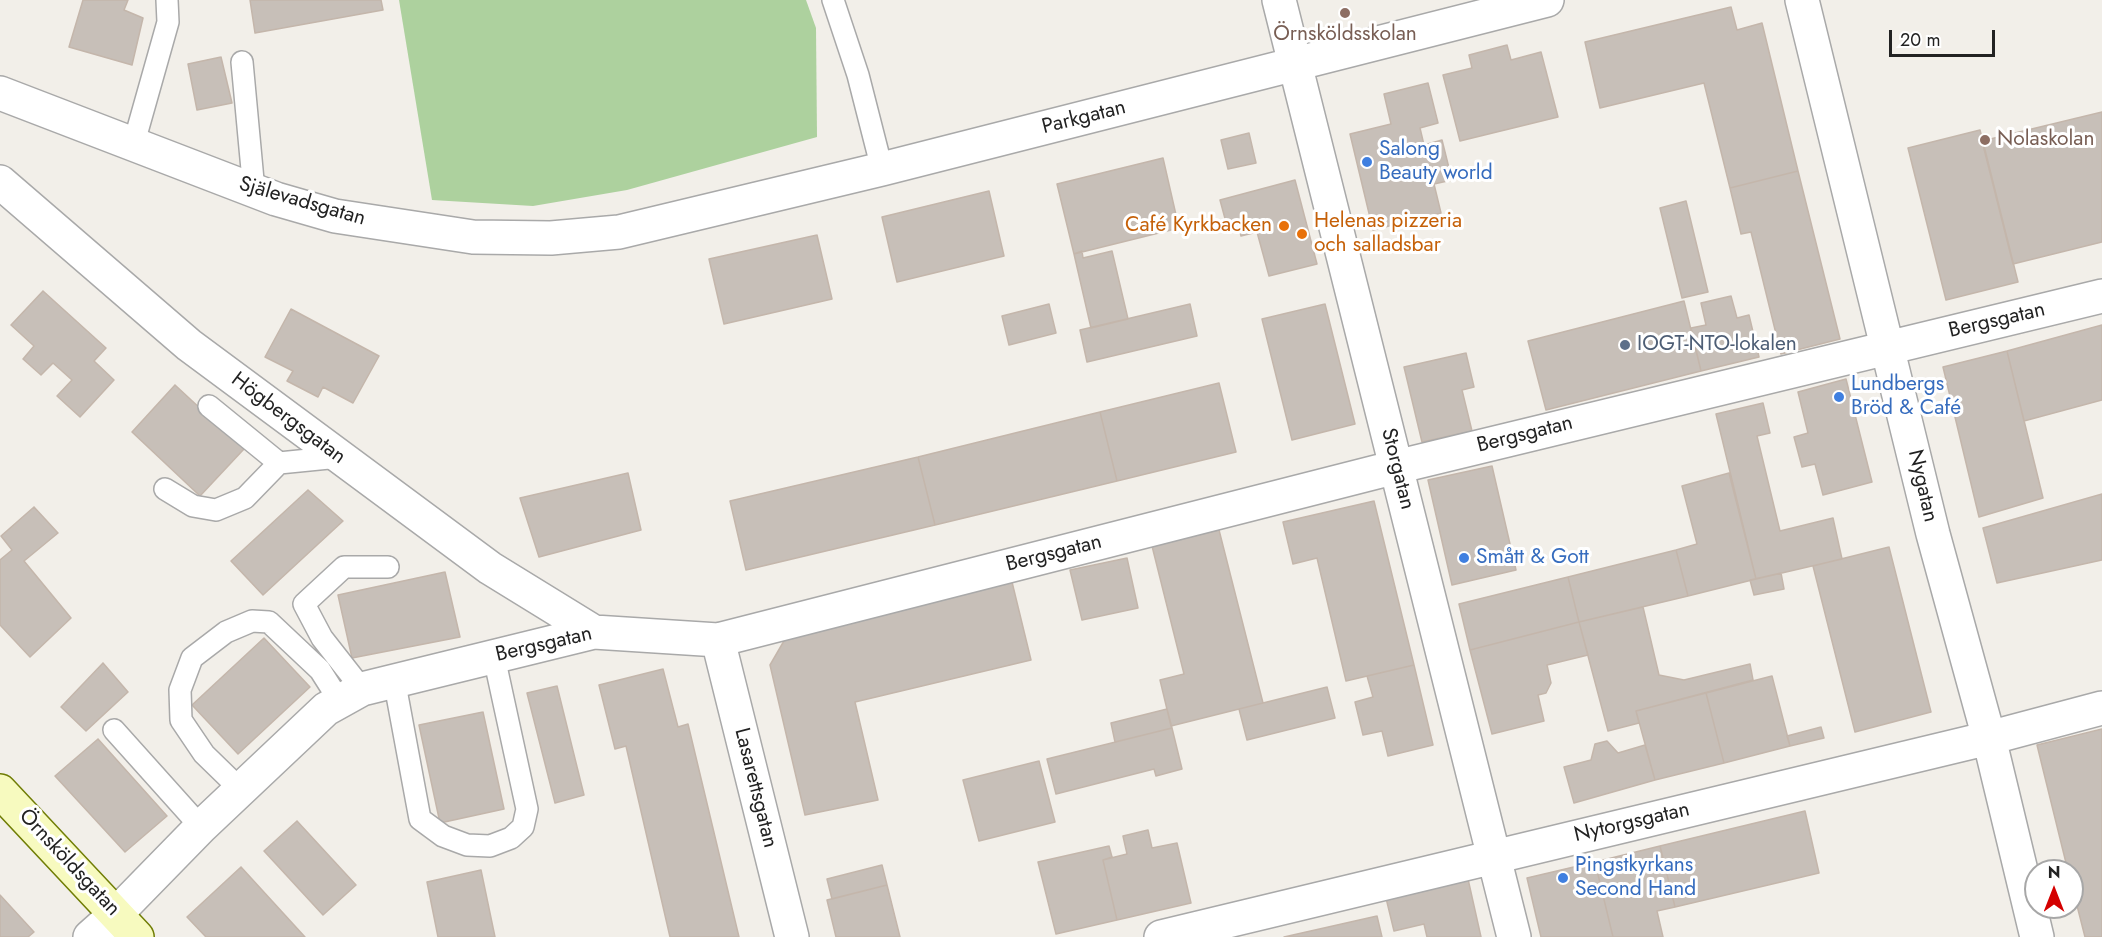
<!DOCTYPE html>
<html>
<head>
<meta charset="utf-8">
<style>
	body { margin:0 }
	#map { position:relative; width:2102px; height:937px; overflow:hidden; background:#f2efe9; font-family:Jost,sans-serif }
	canvas { display:block }
	.north { position:absolute; left:2024px; top:859px; width:60px; height:60px; box-sizing:border-box; background:#fff; border:2px solid #a7a7a7; border-radius:50%; rotate:0deg; font-size:16px; font-weight:700; line-height:24px; text-align:center; color:#222 }
	.north::after { content:''; display:block; margin:auto; width:21px; height:27px; background:#d40000; clip-path:polygon(50% 0,100% 100%,50% 72%,0 100%) }
	.scale { position:absolute; left:1889px; top:30px; width:106px; height:27px; box-sizing:border-box; border:3px solid #222; border-top:0; padding-left:8px; font-size:18px; line-height:21px; white-space:nowrap; color:#222; -webkit-text-stroke:4px #fff; paint-order:stroke }
</style>
</head>
<body>
<div id="map">
<canvas width="2102" height="937"></canvas>
<div class="north">N</div>
<div class="scale">20 m</div>
</div>
<script>
const context = document.querySelector('canvas').getContext('2d');
context.lineJoin = 'round';
function fill(path, color) { context.fillStyle = color; context.fill(path, 'evenodd'); }
const shape = rows => new Path2D(rows.map(r => 'M' + r).join(''));
function trace(path, color, width, dash) { context.strokeStyle = color; context.lineWidth = width; context.lineCap = dash ? 'butt' : 'round'; context.setLineDash(dash || []); context.stroke(path); }
function drawText(font, color, halo, rows, align = 'center') {
  context.font = font + ' Jost,sans-serif'; context.lineWidth = 6; context.setLineDash([]); context.textBaseline = 'middle'; context.strokeStyle = halo; context.fillStyle = color; for (const [text, x, y, turn = 0] of rows) {
    context.save(); context.translate(x, y); context.rotate((+turn || 0) * Math.PI / 180); context.textAlign = isNaN(turn) ? turn : align; if (halo) context.strokeText(text, 0, 0); context.fillText(text, 0, 0); context.restore();
  }
}
const forest = shape([
	[399,0,806,0,816,28,817,137,627,190,533,206,432,200]
]);
const building = shape([
	[83,0,128,0,124,10,143,18,132,65,69,47,83,0],
	[250,0,381,0,383,10,255,33,250,0],
	[1731,7,1737,30,1762,23,1798,171,1730,188,1704,83,1600,108,1585,42,1731,7],
	[1507,45,1511,60,1541,52,1558,117,1460,141,1443,75,1472,68,1469,55,1507,45],
	[221,57,232,103,197,110,188,64,221,57],
	[1428,83,1438,123,1420,128,1424,145,1442,140,1452,180,1434,184,1441,213,1373,230,1350,134,1391,124,1384,94,1428,83],
	[2102,112,2102,242,2013,264,1982,141,2102,112],
	[1980,130,2018,282,1946,300,1908,148,1980,130],
	[1249,133,1256,163,1228,169,1221,140,1249,133],
	[1163,158,1179,228,1074,254,1057,184,1163,158],
	[1798,171,1840,339,1781,354,1751,232,1741,234,1730,188,1798,171],
	[1295,180,1317,264,1269,276,1257,232,1241,236,1238,224,1227,226,1220,200,1295,180],
	[989,191,1004,256,897,282,882,217,989,191],
	[1686,201,1708,292,1682,298,1660,208,1686,201],
	[817,235,832,299,724,324,709,259,817,235],
	[1082,251,1083,258,1112,251,1128,319,1091,328,1074,254,1082,251],
	[43,291,106,348,94,361,114,380,80,417,57,396,72,380,53,363,41,375,23,359,34,346,11,325,43,291],
	[1731,296,1737,318,1749,315,1759,357,1701,371,1691,328,1706,325,1701,303,1731,296],
	[1684,301,1701,371,1546,410,1528,341,1684,301],
	[1049,304,1056,333,1009,345,1002,316,1049,304],
	[1190,304,1197,336,1087,362,1080,330,1190,304],
	[1325,304,1355,424,1292,440,1262,319,1325,304],
	[291,309,379,356,353,403,323,387,318,397,287,381,293,371,265,357,291,309],
	[2102,325,2102,400,2024,421,2007,351,2102,325],
	[2007,351,2043,498,1979,517,1943,367,2007,351],
	[1466,353,1474,387,1462,390,1472,431,1422,442,1404,367,1466,353],
	[1846,379,1872,482,1823,495,1815,464,1802,467,1794,437,1808,433,1798,392,1846,379],
	[1219,383,1236,452,1117,481,1100,412,1219,383],
	[175,385,244,449,200,496,132,432,175,385],
	[1763,403,1770,433,1757,436,1780,531,1833,518,1842,559,1756,579,1716,414,1763,403],
	[1100,412,1117,481,935,525,918,457,1100,412],
	[918,457,935,525,746,570,730,501,918,457],
	[1492,466,1516,570,1452,585,1428,480,1492,466],
	[628,473,641,530,539,557,520,498,628,473],
	[1729,473,1756,579,1688,596,1676,550,1697,544,1682,486,1729,473],
	[308,490,343,521,263,595,231,561,308,490],
	[2102,494,2102,560,1997,583,1983,528,2102,494],
	[1374,501,1414,665,1346,681,1317,558,1293,564,1283,522,1374,501],
	[34,507,58,533,24,561,71,618,30,657,0,625,0,560,12,550,1,536,34,507],
	[1219,530,1263,703,1171,726,1160,680,1184,674,1152,546,1219,530],
	[1889,547,1931,712,1855,732,1813,566,1889,547],
	[1676,550,1688,596,1579,622,1568,577,1676,550],
	[1127,558,1138,608,1082,620,1070,570,1127,558],
	[445,572,460,637,352,658,338,595,445,572],
	[1781,573,1784,589,1754,595,1750,580,1781,573],
	[1568,577,1579,622,1470,650,1459,604,1568,577],
	[1012,582,1031,660,855,702,878,800,805,815,770,665,788,634,1012,582],
	[1643,607,1659,675,1684,680,1750,664,1753,680,1636,711,1639,723,1608,731,1579,622,1643,607],
	[1579,622,1588,655,1547,665,1551,683,1546,693,1538,695,1544,721,1492,734,1470,650,1579,622],
	[264,638,310,687,238,754,192,705,264,638],
	[103,663,128,692,86,731,61,707,103,663],
	[1414,665,1433,745,1388,756,1382,731,1363,735,1355,702,1373,697,1367,676,1414,665],
	[663,669,678,727,688,724,739,937,670,937,626,746,615,749,599,685,663,669],
	[1772,676,1790,746,1724,763,1706,693,1772,676],
	[557,686,584,795,555,803,527,693,557,686],
	[1327,687,1335,718,1247,740,1239,709,1327,687],
	[1706,693,1724,763,1655,780,1636,711,1706,693],
	[1167,709,1172,728,1115,742,1111,723,1167,709],
	[483,712,504,809,440,823,419,725,483,712],
	[1821,727,1824,738,1790,746,1787,736,1821,727],
	[1172,728,1182,769,1156,776,1154,769,1056,794,1047,759,1172,728],
	[2102,729,2102,937,2085,937,2072,886,2072,871,2068,871,2037,745,2102,729],
	[98,739,167,816,125,852,55,776,98,739],
	[1607,741,1618,753,1645,745,1655,780,1574,803,1564,767,1591,760,1595,744,1607,741],
	[1039,761,1055,822,979,841,963,780,1039,761],
	[1805,811,1819,873,1675,907,1660,846,1805,811],
	[297,821,356,885,323,915,264,851,297,821],
	[1148,830,1152,848,1177,843,1191,903,1117,920,1103,860,1127,854,1123,836,1148,830],
	[1109,846,1112,857,1103,860,1117,920,1056,934,1038,862,1109,846],
	[1660,846,1675,907,1657,911,1663,937,1613,937,1595,862,1660,846],
	[1595,862,1613,937,1541,937,1527,878,1595,862],
	[882,865,887,885,832,899,827,879,882,865],
	[241,867,305,937,206,937,187,917,241,867],
	[481,870,495,937,438,937,427,882,481,870],
	[1468,879,1481,937,1427,937,1424,924,1394,931,1386,898,1468,879],
	[887,885,900,937,836,937,827,900,887,885],
	[0,895,34,932,28,937,0,937,0,895],
	[1377,916,1382,937,1284,937,1377,916]
]);
const lane = shape([
	[833,0,858,75,882,169],
	[242,62,254,191],
	[133,146,168,22,167,0],
	[279,463,339,457],
	[165,489,193,506,216,510,245,498,279,463,209,406],
	[394,679,420,819,443,836,467,845,490,846,511,838,523,827,527,809,494,657],
	[362,689,322,638,304,604,344,567,388,567],
	[114,730,201,827],
	[240,789,204,754,181,720,180,690,192,658,226,632,252,621,269,622,320,670,339,700]
]);
const street = shape([
	[1279,0,1514,937],
	[1802,0,1933,534,1989,738,2037,937],
	[0,93,276,199,335,216,473,237,551,238,619,232,882,169,1547,0],
	[0,182,189,345,490,568,594,632],
	[718,640,792,937],
	[90,937,117,913,201,827,326,709,362,689,594,632,718,640,1396,467,2102,296],
	[1161,937,1989,738,2102,708]
]);
const secondary = shape([
	[0,791,137,937]
]);
const markers = [
	[1345,13,6,"#8d6e63"],
	[1985,140,6,"#8d6e63"],
	[1367,162,6,"#3f7fe0"],
	[1284,226,6,"#e8710a"],
	[1302,234,6,"#e8710a"],
	[1625,345,6,"#5c6f8a"],
	[1839,397,6,"#3f7fe0"],
	[1464,558,6,"#3f7fe0"],
	[1563,878,6,"#3f7fe0"]
];
const educationNames = [
	["Örnsköldsskolan",1345,35],
	["Nolaskolan",1997,140,"left"]
];
const streetNames = [
	["Parkgatan",1084,118,-14],
	["Själevadsgatan",302,202,16],
	["Bergsgatan",1997,321,-13],
	["Högbergsgatan",288,419,37],
	["Bergsgatan",1525,435,-14],
	["Storgatan",1397,469,76],
	["Nygatan",1922,486,77],
	["Bergsgatan",1054,554,-14],
	["Bergsgatan",544,645,-13],
	["Lasarettsgatan",755,788,76],
	["Nytorgsgatan",1632,823,-13],
	["Örnsköldsgatan",69,863,47]
];
const shopNames = [
	["Salong",1379,150],
	["Beauty world",1379,174],
	["Lundbergs",1851,385],
	["Bröd & Café",1851,409],
	["Smått & Gott",1476,558],
	["Pingstkyrkans",1575,866],
	["Second Hand",1575,890]
];
const foodNames = [
	["Helenas pizzeria",1314,222],
	["och salladsbar",1314,246],
	["Café Kyrkbacken",1272,226,"right"]
];
const serviceNames = [
	["IOGT-NTO-lokalen",1637,345]
];
fill(forest, '#add19e');
fill(building, '#c7bfb8');
trace(building, '#c4b6ab', 1.5);
trace(lane, '#a9a9a9', 24);
trace(street, '#a9a9a9', 36);
trace(secondary, '#707d05', 36);
trace(lane, '#fff', 21);
trace(street, '#fff', 33);
trace(secondary, '#f7fabf', 33);
for (const [x, y, r, color] of markers) { const dot = new Path2D(); dot.arc(x, y, r, 0, 2 * Math.PI); context.fillStyle = color; context.fill(dot); trace(dot, '#fff', 2); }
drawText('21px', '#785e54', '#fff', educationNames);
drawText('21px', '#222', '#fff', streetNames);
drawText('21px', '#366cbe', '#fff', shopNames, 'left');
drawText('21px', '#c56008', '#fff', foodNames, 'left');
drawText('21px', '#4e5e75', '#fff', serviceNames, 'left');
</script>
</body>
</html>
